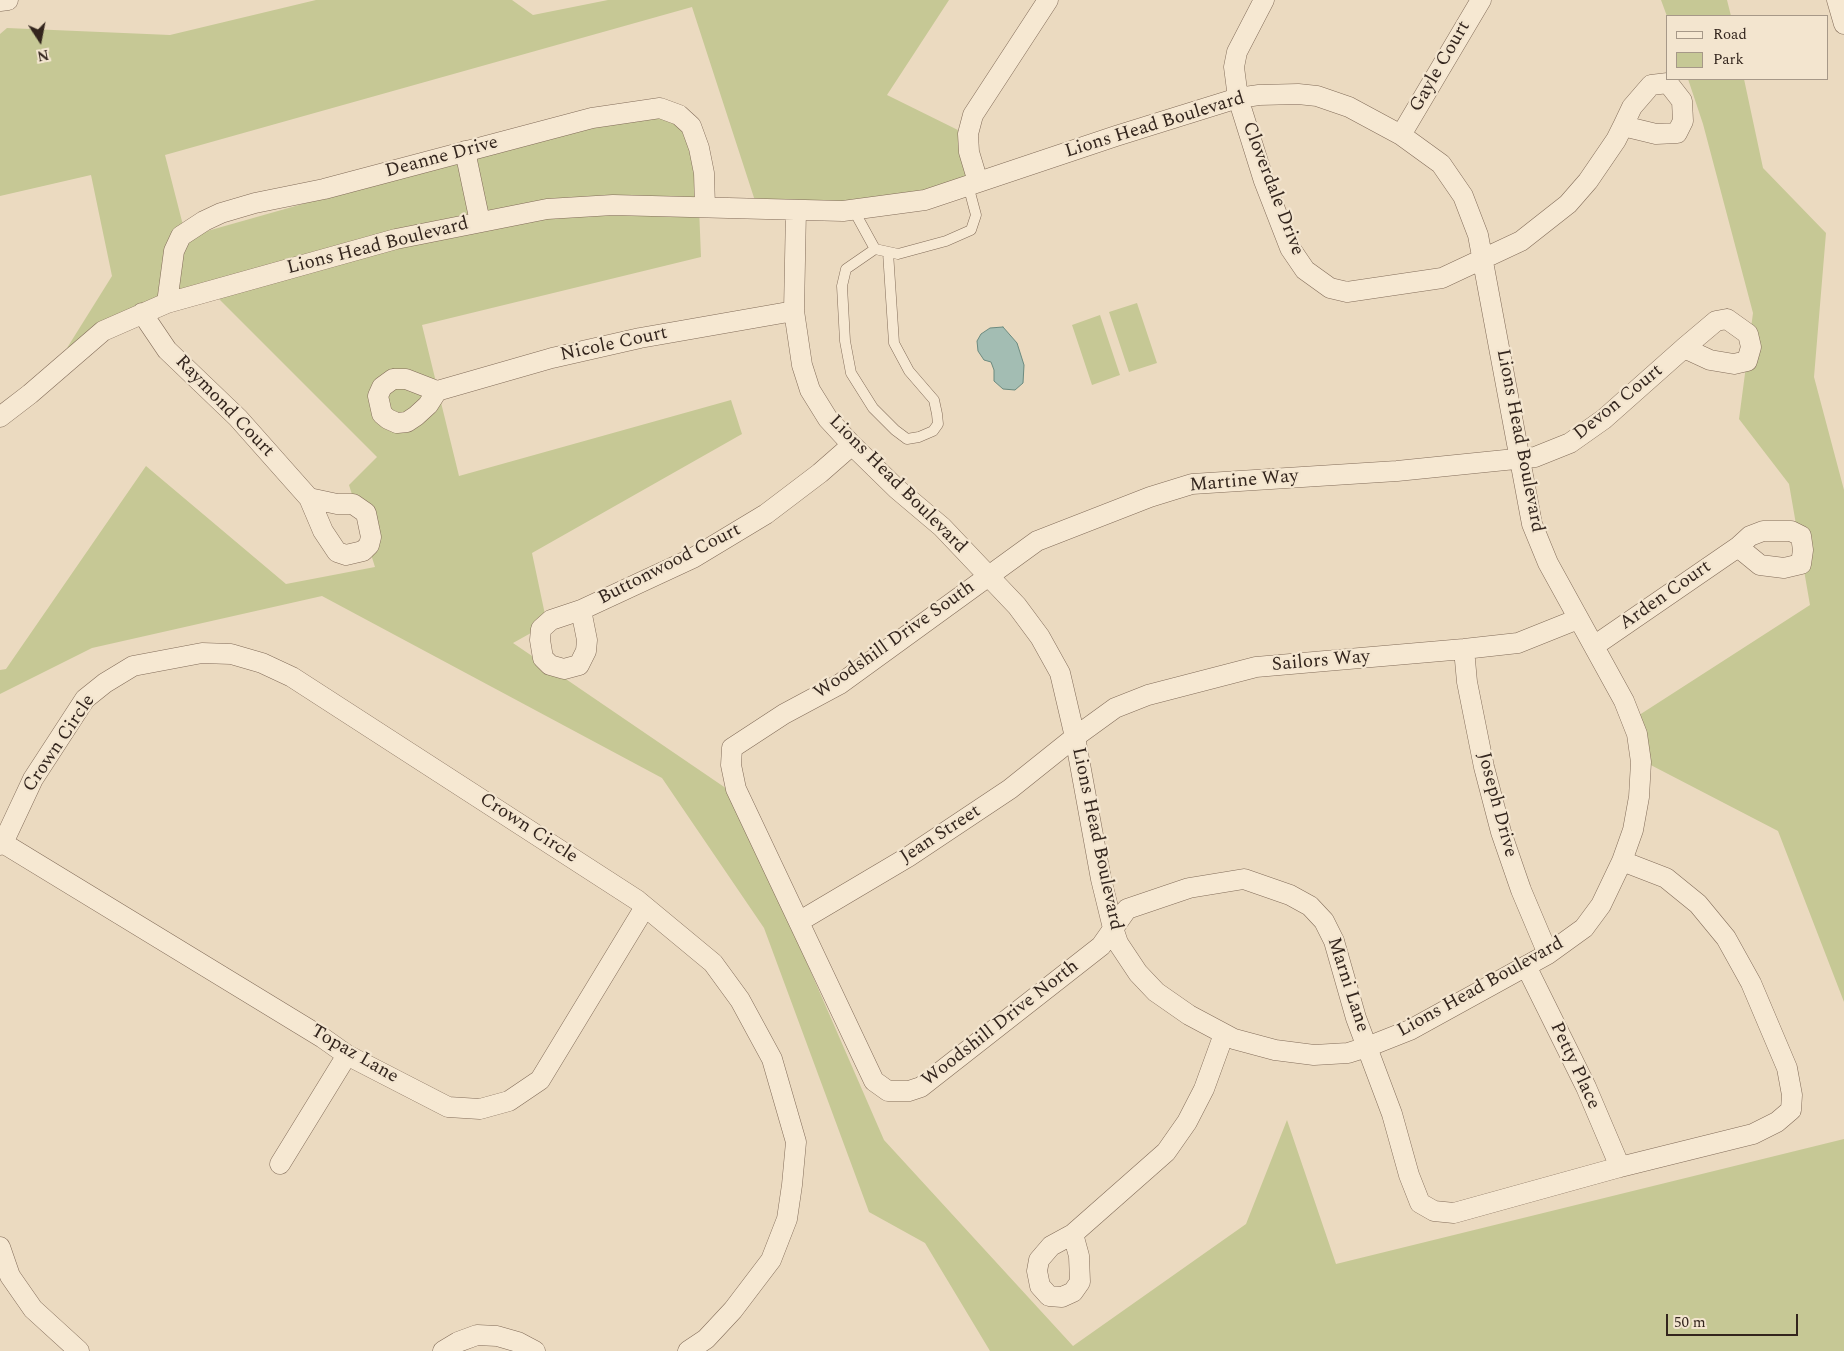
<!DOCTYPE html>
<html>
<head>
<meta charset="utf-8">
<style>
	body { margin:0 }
	#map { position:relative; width:1844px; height:1351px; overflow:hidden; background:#ebdac0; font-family:Spectral,serif }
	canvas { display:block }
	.legend { position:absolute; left:1666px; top:15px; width:162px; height:65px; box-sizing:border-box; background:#f3e5cf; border:1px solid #a69888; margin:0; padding:6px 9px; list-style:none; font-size:15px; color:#33251d }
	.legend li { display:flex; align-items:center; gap:10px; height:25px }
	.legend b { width:25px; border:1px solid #a69888 }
	.north { position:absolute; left:15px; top:15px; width:50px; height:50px; -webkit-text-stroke:4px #f3e5cf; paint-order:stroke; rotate:169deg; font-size:14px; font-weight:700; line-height:20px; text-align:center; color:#33251d }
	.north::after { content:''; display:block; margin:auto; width:18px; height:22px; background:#33251d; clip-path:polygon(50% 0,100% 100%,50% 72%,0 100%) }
	.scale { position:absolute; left:1666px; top:1314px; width:132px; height:22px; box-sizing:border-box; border:2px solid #33251d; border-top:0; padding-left:6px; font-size:15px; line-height:18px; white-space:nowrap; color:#33251d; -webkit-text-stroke:4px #f3e5cf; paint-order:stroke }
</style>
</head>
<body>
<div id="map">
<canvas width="1844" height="1351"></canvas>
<ul class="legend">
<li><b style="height:6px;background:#f6e8d2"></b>Road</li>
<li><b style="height:14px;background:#c6c895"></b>Park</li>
</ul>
<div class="north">N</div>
<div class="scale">50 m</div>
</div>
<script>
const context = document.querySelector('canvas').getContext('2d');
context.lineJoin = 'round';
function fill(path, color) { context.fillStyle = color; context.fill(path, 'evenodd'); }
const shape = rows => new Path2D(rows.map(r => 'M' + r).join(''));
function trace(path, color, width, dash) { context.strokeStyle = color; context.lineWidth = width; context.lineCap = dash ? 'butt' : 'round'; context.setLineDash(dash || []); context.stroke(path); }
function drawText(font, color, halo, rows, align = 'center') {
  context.font = font + ' Spectral,serif'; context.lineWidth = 4.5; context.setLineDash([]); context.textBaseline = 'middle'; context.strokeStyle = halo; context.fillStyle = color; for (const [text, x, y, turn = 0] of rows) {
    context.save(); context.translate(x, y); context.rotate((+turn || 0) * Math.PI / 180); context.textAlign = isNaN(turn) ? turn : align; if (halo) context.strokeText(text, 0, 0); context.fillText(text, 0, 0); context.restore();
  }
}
const green = shape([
	[316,0,512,0,533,15,608,0,949,0,887,95,968,135,975,182,803,209,757,207,692,7,165,155,186,237,642,108,696,133,701,257,422,325,459,476,731,400,742,434,532,553,547,624,513,643,733,793,884,1140,1073,1346,1246,1224,1287,1120,1336,1264,1844,1139,1844,1351,990,1351,925,1243,869,1212,764,928,662,778,322,596,92,648,0,694,0,670,6,669,146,466,286,584,375,567,349,485,377,457,210,290,67,348,112,276,91,175,0,196,0,34,7,28,170,35],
	[1661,0,1727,0,1731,16,1668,16,1668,19],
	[1688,79,1744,79,1763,168,1826,233,1814,377,1844,490,1844,1002,1778,831,1643,761,1633,719,1810,605,1789,484,1739,419,1753,313,1703,124],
	[1137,303,1157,363,1129,372,1109,312],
	[1100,315,1120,375,1092,385,1072,325]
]);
const water = shape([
	[1003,327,1017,343,1024,365,1023,383,1015,390,1003,389,994,381,994,370,991,362,984,360,978,351,977,341,981,334,990,328,1003,327]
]);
const service = shape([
	[853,209,875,249,898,254,946,241,971,230,976,215,968,185],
	[875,249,846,269,842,286,845,341,851,373,873,408,895,430,907,439,919,437,933,431,938,424,937,414,934,400,909,371,894,343,888,252]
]);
const minor = shape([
	[1264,0,1237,52,1234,67,1238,98,1264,181,1290,248,1305,270,1330,288,1347,292,1442,278,1521,241,1568,204,1588,181,1616,140,1623,126],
	[1837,0,1844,24],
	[0,1,8,0],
	[1668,83,1682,101,1683,121,1677,133,1656,134,1623,126,1632,107,1651,85,1668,83],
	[1401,135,1481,0],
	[465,151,480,222],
	[978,182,969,152,968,134,973,115,1048,0],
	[167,303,174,251,181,236,204,221,221,213,255,203,324,189,592,118,660,108,679,115,691,126,699,148,704,173,705,207],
	[142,313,167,350,238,418,309,498],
	[1727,319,1748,334,1751,347,1747,361,1734,364,1710,360,1684,348,1716,321,1727,319],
	[393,379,406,379,437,391,428,405,416,416,407,422,397,423,388,419,382,414,378,396,382,387,393,379],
	[437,391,552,358,640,338,794,311],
	[0,417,30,394,103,331,167,303,396,239,547,209,613,205,843,211,925,200,1116,136,1238,98,1259,95,1298,94,1317,96,1349,107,1401,135,1441,164,1463,196,1478,235,1532,524,1548,563,1624,701,1637,734,1641,762,1639,797,1633,830,1622,861,1601,905,1584,928,1548,954,1410,1030,1367,1047,1348,1053,1314,1055,1275,1050,1234,1039,1189,1015,1156,992,1138,973,1118,943,1113,928,1101,879,1075,737,1060,673,1040,637,1017,606,942,527,897,489,852,445,828,419,810,390,802,365,794,311,796,210],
	[309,498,337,504,353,504,366,513,371,537,369,545,363,551,346,555,337,552,323,531,309,498],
	[1763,531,1791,531,1801,536,1803,550,1801,564,1784,568,1760,565,1738,547,1750,536,1763,531],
	[581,610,693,558,766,514,820,473,852,445],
	[581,610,587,640,586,651,579,665,564,669,550,665,543,658,540,640,541,629,551,620,581,610],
	[1594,646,1738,547],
	[1464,649,1467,682,1484,767,1501,832,1521,890,1548,954],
	[3,843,323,1038,347,1055,448,1107,480,1109,509,1101,540,1080,645,907],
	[0,845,3,843,33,779,85,699,105,683,133,666,202,653,231,654,262,663,292,677,637,900,713,963,740,1000,772,1059,796,1142,792,1185,787,1219,771,1260,733,1310,706,1339,688,1351],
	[1622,861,1666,878,1698,904,1726,938,1751,983,1787,1068,1792,1095,1791,1110,1777,1122,1753,1134,1620,1167,1454,1213,1434,1211,1420,1203,1409,1175,1392,1114,1356,1018,1334,941,1324,921,1310,906,1290,895,1244,879,1189,888,1127,909,1101,946,921,1087,909,1091,888,1091,874,1081,736,789,731,765,732,748,784,714,840,684,1037,541,1150,497,1192,484,1397,471,1535,457,1570,443,1604,419,1684,348],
	[800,921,908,857,1010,789,1075,737,1115,708,1148,695,1256,667,1464,649,1518,643,1578,619],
	[1526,966,1586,1087,1620,1167],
	[280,1164,347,1055],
	[1073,1234,1166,1152,1187,1122,1204,1089,1224,1034],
	[1073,1234,1079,1256,1080,1282,1073,1292,1062,1297,1049,1296,1040,1286,1037,1271,1039,1260,1051,1246,1073,1234],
	[0,1247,10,1276,33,1309,79,1351],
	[443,1351,458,1342,477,1335,497,1336,518,1342,535,1351]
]);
const streetNames = [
	["Gayle Court",1441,67,-60],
	["Lions Head Boulevard",1155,126,-17],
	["Deanne Drive",442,158,-15],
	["Cloverdale Drive",1272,189,69],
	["Lions Head Boulevard",378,247,-14],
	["Nicole Court",614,345,-12],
	["Devon Court",1619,403,-39],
	["Raymond Court",224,407,46],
	["Lions Head Boulevard",1519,441,79],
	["Martine Way",1244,482,-5],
	["Lions Head Boulevard",897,485,45],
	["Buttonwood Court",670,565,-27],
	["Arden Court",1666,596,-35],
	["Woodshill Drive South",895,641,-35],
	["Sailors Way",1321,662,-5],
	["Crown Circle",60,744,-56],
	["Joseph Drive",1496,805,75],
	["Crown Circle",528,829,33],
	["Jean Street",941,835,-33],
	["Lions Head Boulevard",1096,839,78],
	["Marni Lane",1347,985,72],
	["Lions Head Boulevard",1481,988,-29],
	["Woodshill Drive North",1001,1024,-38],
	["Topaz Lane",354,1055,30],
	["Petty Place",1574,1066,65]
];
fill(green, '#c6c895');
fill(water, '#a3bdb3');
trace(water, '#6b8a7f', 1);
trace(service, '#826c59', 11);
trace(minor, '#826c59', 21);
trace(service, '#f6e8d2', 10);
trace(minor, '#f6e8d2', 20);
drawText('19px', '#33251d', '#f3e5cf', streetNames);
</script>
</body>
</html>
